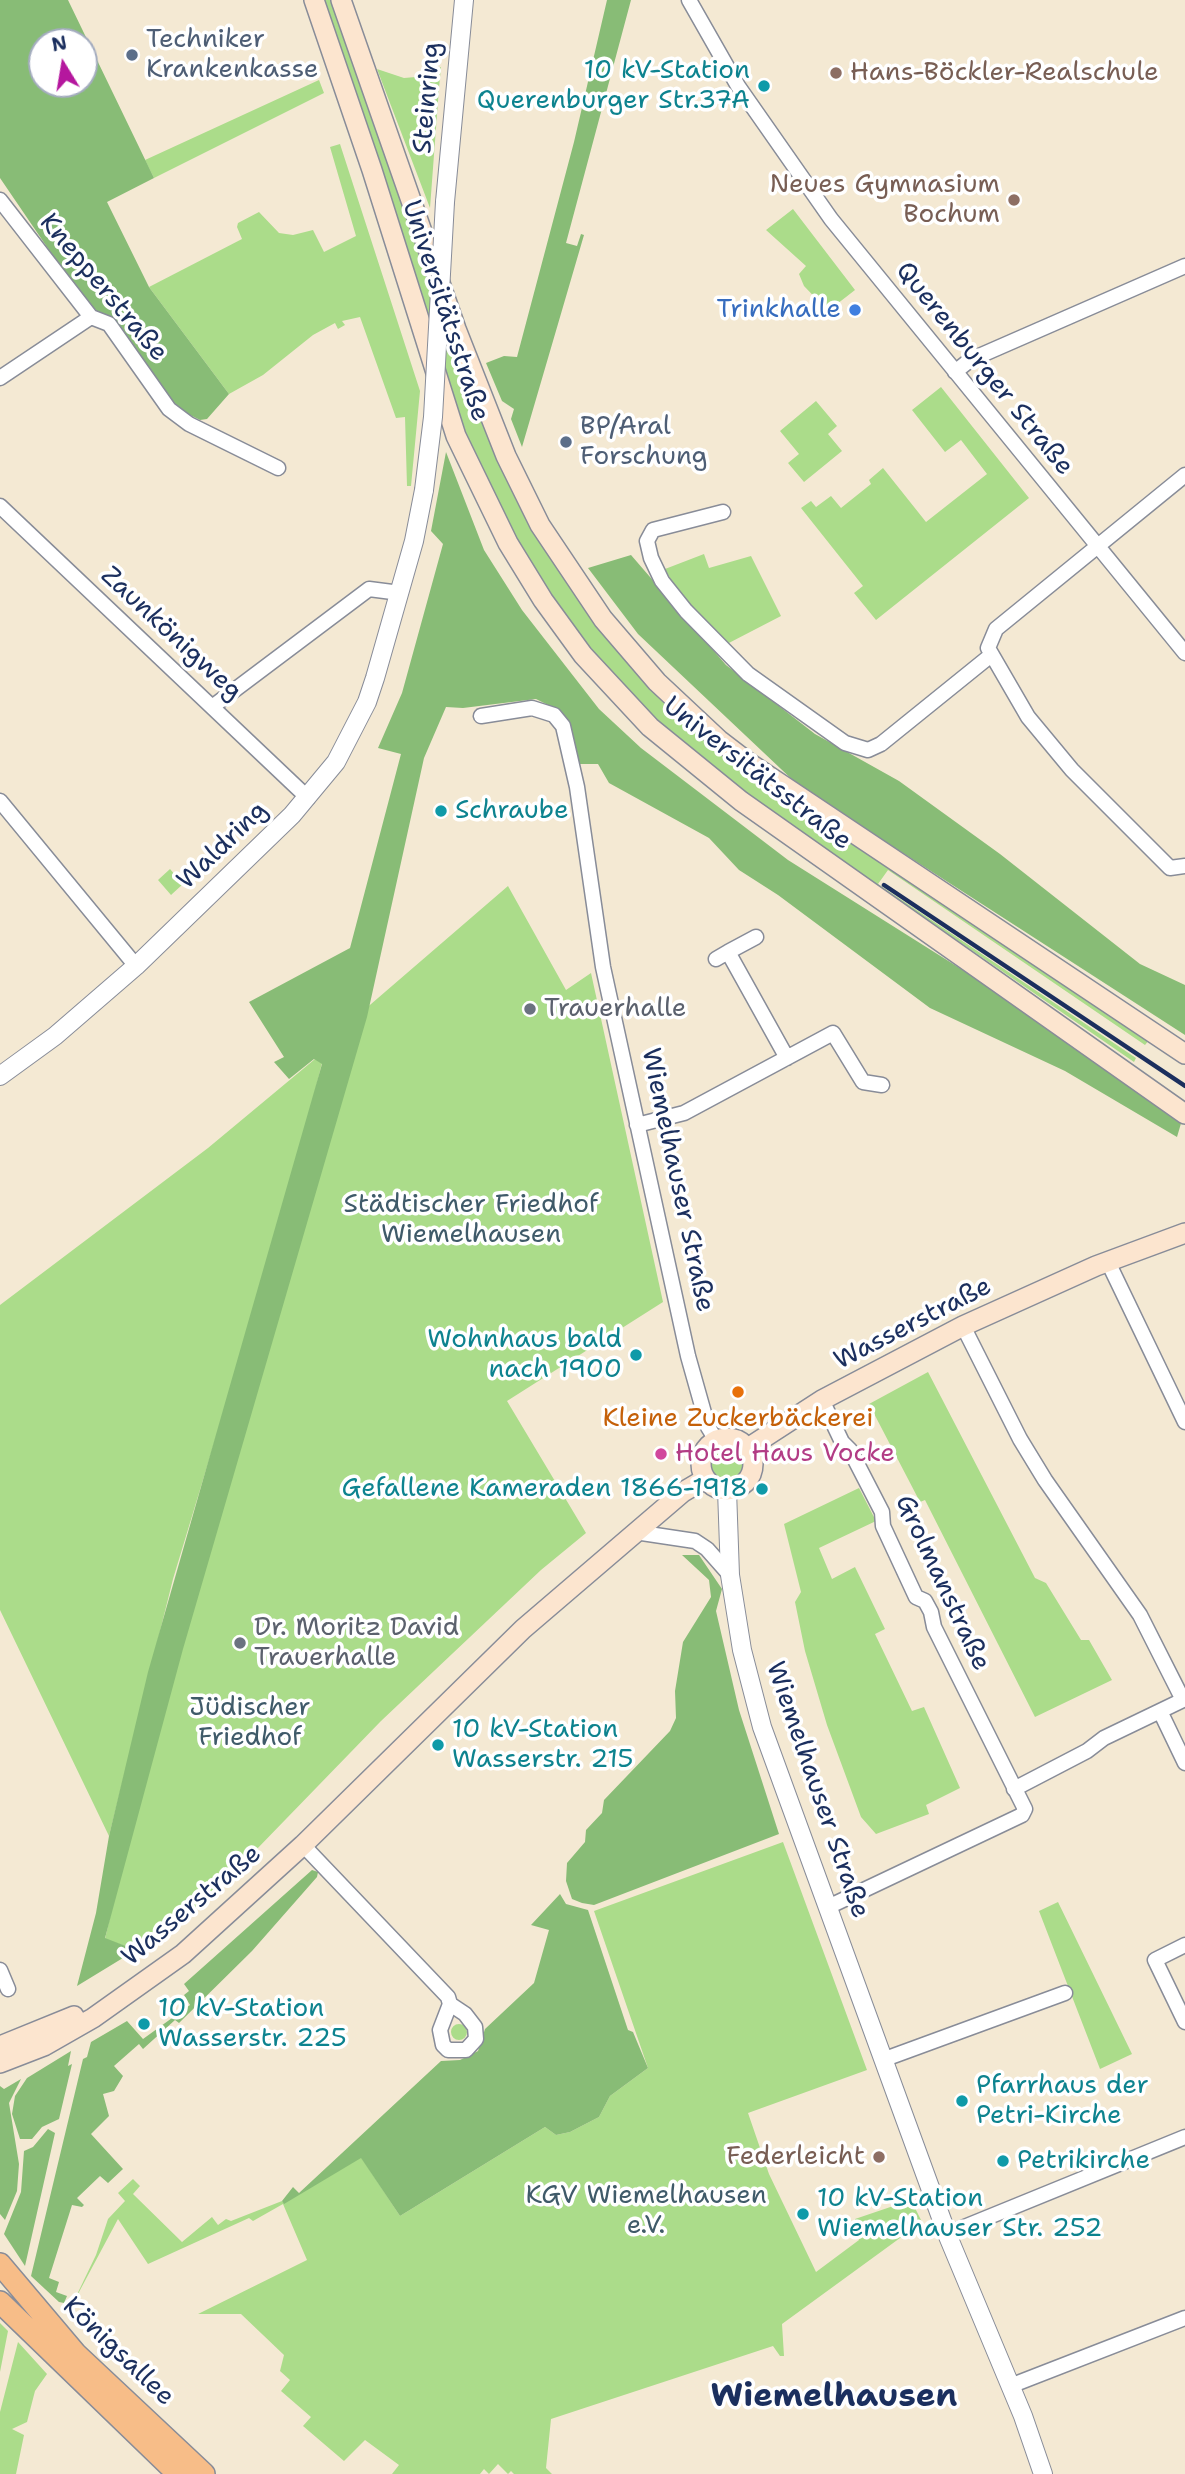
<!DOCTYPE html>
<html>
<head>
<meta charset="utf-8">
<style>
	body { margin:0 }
	#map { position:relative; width:1185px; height:2474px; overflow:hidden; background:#f4e9d3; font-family:"Shantell Sans",sans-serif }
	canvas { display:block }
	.north { position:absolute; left:28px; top:28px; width:70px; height:70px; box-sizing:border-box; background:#fff; border:2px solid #a4acbf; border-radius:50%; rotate:349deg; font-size:19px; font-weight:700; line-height:28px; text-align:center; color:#1b2f5e }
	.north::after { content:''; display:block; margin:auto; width:24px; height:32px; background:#b5179e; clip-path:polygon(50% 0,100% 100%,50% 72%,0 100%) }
</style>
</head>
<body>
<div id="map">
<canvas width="1185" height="2474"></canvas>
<div class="north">N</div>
</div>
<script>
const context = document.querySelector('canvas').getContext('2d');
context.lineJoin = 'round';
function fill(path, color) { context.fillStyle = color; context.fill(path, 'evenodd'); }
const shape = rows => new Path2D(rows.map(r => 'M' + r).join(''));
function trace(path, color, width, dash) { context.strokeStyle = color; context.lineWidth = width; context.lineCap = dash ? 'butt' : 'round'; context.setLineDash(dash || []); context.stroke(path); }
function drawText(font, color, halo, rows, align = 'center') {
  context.font = font + ' "Shantell Sans",sans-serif'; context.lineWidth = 7; context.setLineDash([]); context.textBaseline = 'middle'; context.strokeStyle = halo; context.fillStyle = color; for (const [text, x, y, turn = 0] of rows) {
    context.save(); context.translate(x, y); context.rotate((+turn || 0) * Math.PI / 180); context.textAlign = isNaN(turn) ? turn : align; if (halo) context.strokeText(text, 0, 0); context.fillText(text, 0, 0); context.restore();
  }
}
const green = shape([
	[323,0,332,0,485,429,516,500,541,544,735,762,1149,1040,1145,1045,888,870,878,884,1136,1058,1134,1062,752,799,650,716,572,629,519,549,469,442],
	[441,67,439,88,430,208,377,69,404,78,416,77],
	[319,80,324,93,154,178,145,160],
	[340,144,420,391,411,486,407,486,405,417,396,418,360,317,342,321,345,325,338,329,335,323,313,335,263,375,229,394,149,287,242,239,237,227,238,223,259,212,279,233,293,235,313,230,324,252,356,236,330,147],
	[793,209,855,290,828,311,804,286,799,274,806,266,766,230],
	[941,387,1029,498,876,620,854,593,863,586,801,508,811,501,816,507,831,496,841,508,871,484,869,480,883,468,926,522,987,474,961,440,945,452,912,410],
	[816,401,837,426,828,434,842,451,804,482,788,463,799,454,780,431],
	[704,554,709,568,751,556,781,616,725,645,680,596,665,569],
	[170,869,183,884,171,895,158,880],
	[508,886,566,990,591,973,663,1302,507,1401,586,1533,541,1570,381,1721,254,1852,196,1907,154,1940,136,1950,105,1939,156,1718,349,1023],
	[315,1059,322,1063,313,1099,245,1341,173,1579,109,1836,0,1610,0,1305,208,1148],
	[928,1372,1035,1578,1046,1583,1081,1640,1089,1640,1112,1680,1035,1717,925,1500,920,1502,869,1404],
	'711 1464a16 16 0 1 1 32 0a16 16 0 1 1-32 0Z',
	[859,1488,876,1521,819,1548,832,1579,855,1567,885,1629,875,1634,912,1711,924,1707,960,1788,926,1805,929,1814,876,1834,861,1817,827,1725,805,1651,795,1602,801,1592,784,1524],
	[783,1842,867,2070,748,2113,769,2174,816,2272,859,2240,855,2219,911,2200,922,2222,782,2324,784,2356,780,2356,773,2346,551,2419,546,2468,552,2474,514,2474,511,2471,508,2474,498,2464,489,2474,484,2469,480,2474,392,2474,399,2465,365,2440,344,2461,303,2426,311,2417,281,2391,290,2380,280,2371,284,2355,241,2314,198,2314,307,2260,283,2204,253,2221,249,2218,148,2264,118,2219,71,2307,96,2255,108,2219,125,2201,118,2193,133,2179,140,2186,133,2194,182,2242,212,2217,218,2225,226,2219,231,2221,282,2201,284,2203,361,2157,400,2216,545,2127,556,2135,570,2132,599,2117,610,2096,648,2068,594,1911],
	[1058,1902,1132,2054,1100,2069,1039,1911],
	'451 2032a8 8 0 1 1 16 0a8 8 0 1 1-16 0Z',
	[0,2323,8,2331,0,2372],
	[18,2342,47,2374,35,2391,27,2422,12,2429,24,2435,16,2474,0,2474,0,2412]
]);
const forest = shape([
	[0,0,68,0,154,178,107,202,149,287,229,394,207,419,200,420,178,409,111,323,81,297,0,178],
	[42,42,84,42,84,84,42,84],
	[607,0,631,0,566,243,577,246,581,234,584,235,522,447,511,419,514,409,502,401,486,363,504,356,517,357,574,142],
	[446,452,484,550,522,610,599,709,641,748,788,860,1031,1013,1182,1120,1177,1137,1065,1071,930,1008,778,895,739,870,709,838,609,783,598,764,577,764,569,723,560,711,536,699,463,708,446,707,424,758,367,1017,183,1649,105,1938,136,1950,77,1986,96,1913,109,1836,148,1672,322,1064,314,1059,289,1079,274,1062,284,1057,249,1002,350,948,401,754,378,748,402,693,443,544,431,531],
	[631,555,726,665,815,734,899,781,1000,854,1140,964,1185,985,1185,1035,799,786,638,634,588,568],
	[682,1555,699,1555,722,1589,716,1611,739,1710,779,1834,594,1905,582,1903,572,1899,566,1881,567,1863,585,1842,586,1830,602,1813,604,1800,670,1731,676,1718,675,1691,683,1642,711,1597,709,1580],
	[312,1870,318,1872,317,1877,252,1951,179,2023,175,2020,143,2049,139,2044,114,2066,123,2076,114,2091,103,2094,109,2116,91,2134,123,2169,108,2183,100,2176,77,2198,84,2205,82,2207,72,2205,49,2278,59,2282,56,2292,67,2296,64,2303,59,2302,31,2276,83,2059,87,2057,91,2042,127,2021,143,2039,190,2005,184,1995,189,1991,184,1984],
	[560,1894,566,1904,588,1910,628,2030,633,2032,648,2068,610,2096,599,2117,570,2132,556,2135,545,2127,400,2216,361,2158,284,2204,282,2201,293,2187,299,2193,441,2061,460,2060,478,2051,485,2029,534,1983,549,1930,531,1925],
	[71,2051,68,2066,72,2064,59,2119,42,2127,32,2139,20,2139,12,2114,15,2096,27,2078],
	[21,2079,9,2103,19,2164,17,2191,5,2220,0,2214,0,2086,4,2089],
	[48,2129,55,2133,25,2266,4,2234,21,2192,24,2151,33,2147]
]);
const minor = shape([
	[689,0,738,86,831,219,1185,653],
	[0,200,91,317,109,324,169,409,189,424,278,468],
	[955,372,970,360,1185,266],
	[0,378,91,317],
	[1185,475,996,629,988,648,1028,717,1072,770,1170,868,1185,866],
	[0,506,308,798],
	[723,512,653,530,647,541,651,558,662,581,686,611,748,674,845,743,868,750,881,744,990,656],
	[212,707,369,589,400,593],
	[481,716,532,708,554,715,563,726,577,787,603,967,688,1356,708,1427,716,1440],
	[0,801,136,966],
	[728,952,756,937],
	[716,959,728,952,787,1058],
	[637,1125,684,1113,833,1033,863,1082,882,1085],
	[1108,1262,1185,1422],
	[963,1326,1020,1439,1045,1480,1140,1615,1183,1700,1104,1738,1087,1751,1014,1789],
	[822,1400,842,1442,850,1450,882,1512,883,1526,916,1597,925,1601,931,1612,934,1627,1025,1809,1022,1815,828,1907],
	[635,1532,695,1541,707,1549,730,1575],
	[1160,1711,1185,1763],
	[303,1845,448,1997,450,2004,440,2030,443,2045,448,2050,466,2050,476,2039,475,2027,465,2014,450,2004],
	[1185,1945,1155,1960,1185,2022],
	[0,1970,8,1989],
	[885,2059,1065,1993],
	[947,2234,1185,2137],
	[1010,2386,1185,2318]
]);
const tertiary = shape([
	[445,202,464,0],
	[0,1076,55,1036,136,966,292,815,336,762,367,702,375,678,414,541,424,490],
	[727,1490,730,1575,742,1650,762,1727,947,2234,1023,2416,1043,2474]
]);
const secondary = shape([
	[314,0,372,170,456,436,508,543,543,600,583,655,650,727,741,801,1185,1114],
	[341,0,456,329,506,456,540,525,603,619,657,682,719,740,749,763,1185,1054],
	'701 1464a26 26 0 1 1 52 0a26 26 0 1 1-52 0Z',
	[748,1448,822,1400,963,1326,1096,1266,1185,1233],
	[0,2046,74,2016],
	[0,2063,44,2046,93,2018,183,1954,303,1845,523,1629,683,1492,705,1479]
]);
const primary = shape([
	[0,2264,76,2354,204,2474],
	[0,2302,178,2474]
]);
const rail = shape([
	[884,885,1185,1086]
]);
const tertiaryBridge = shape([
	[424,490,433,417,445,202]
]);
const markers = [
	[132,55,7,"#5c6f8a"],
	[836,73,7,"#8d6e63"],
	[764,86,7,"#0f9aa8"],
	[1014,200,7,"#8d6e63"],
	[855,310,7,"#3f7fe0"],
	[566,442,7,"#5c6f8a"],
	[441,811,7,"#0f9aa8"],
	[530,1009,7,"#6b7280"],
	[636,1355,7,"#0f9aa8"],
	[738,1392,7,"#e8710a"],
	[661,1454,7,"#d1479c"],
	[762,1489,7,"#0f9aa8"],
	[240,1643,7,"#6b7280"],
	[438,1745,7,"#0f9aa8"],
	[144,2024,7,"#0f9aa8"],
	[962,2101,7,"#0f9aa8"],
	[879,2157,7,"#8d6e63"],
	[1003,2161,7,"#0f9aa8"],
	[803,2214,7,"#0f9aa8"]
];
const serviceNames = [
	["Techniker",146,40],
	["Krankenkasse",146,70],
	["BP/Aral",580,427],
	["Forschung",580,457]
];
const cultureNames = [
	["10 kV-Station",750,71,"right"],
	["Querenburger Str.37A",750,101,"right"],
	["Schraube",455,811],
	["Wohnhaus bald",622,1340,"right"],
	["nach 1900",622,1370,"right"],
	["Gefallene Kameraden 1866-1918",748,1489,"right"],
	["10 kV-Station",452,1730],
	["Wasserstr. 215",452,1760],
	["10 kV-Station",158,2009],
	["Wasserstr. 225",158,2039],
	["Pfarrhaus der",976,2086],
	["Petri-Kirche",976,2116],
	["Petrikirche",1017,2161],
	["10 kV-Station",817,2199],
	["Wiemelhauser Str. 252",817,2229]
];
const educationNames = [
	["Hans-Böckler-Realschule",850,73,"left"],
	["Neues Gymnasium",1000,185],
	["Bochum",1000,215],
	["Federleicht",865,2157]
];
const streetNames = [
	["Steinring",428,98,-85],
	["Knepperstraße",103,288,50],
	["Universitätsstraße",445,311,72],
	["Querenburger Straße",984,369,51],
	["Zaunkönigweg",171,634,43],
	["Universitätsstraße",757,774,38],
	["Waldring",223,846,-44],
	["Wiemelhauser Straße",677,1180,78],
	["Wasserstraße",913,1324,-27],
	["Grolmanstraße",942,1583,65],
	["Wiemelhauser Straße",817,1790,71],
	["Wasserstraße",192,1906,-40],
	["Königsallee",118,2352,44]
];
const shopNames = [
	["Trinkhalle",841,310]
];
const worshipNames = [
	["Trauerhalle",544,1009],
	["Dr. Moritz David",254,1628],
	["Trauerhalle",254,1658]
];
const parkNames = [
	["Städtischer Friedhof",471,1205],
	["Wiemelhausen",471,1235],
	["Jüdischer",250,1708],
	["Friedhof",250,1738],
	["KGV Wiemelhausen",646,2196],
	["e.V.",646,2226]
];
const foodNames = [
	["Kleine Zuckerbäckerei",738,1419]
];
const hotelNames = [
	["Hotel Haus Vocke",675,1454]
];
const districtNames = [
	["Wiemelhausen",834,2397]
];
fill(green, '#abdc8a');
fill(forest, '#88bc76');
trace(minor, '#888c98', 17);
trace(tertiary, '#888c98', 20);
trace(secondary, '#888c98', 22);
trace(primary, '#888c98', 24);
trace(minor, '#fff', 14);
trace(tertiary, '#fff', 18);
trace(secondary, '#fce5cf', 19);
trace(primary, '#f7bd88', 21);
trace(rail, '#1b2f5e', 4.5);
trace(tertiaryBridge, '#888c98', 20, []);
trace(tertiaryBridge, '#fff', 18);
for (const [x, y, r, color] of markers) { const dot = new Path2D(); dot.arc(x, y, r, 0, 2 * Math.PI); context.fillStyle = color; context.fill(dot); trace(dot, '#fff', 2.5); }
drawText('26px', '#4e5e75', '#fff', serviceNames, 'left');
drawText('26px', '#0d838f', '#fff', cultureNames, 'left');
drawText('26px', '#785e54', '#fff', educationNames, 'right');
drawText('26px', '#1b2f5e', '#fff', streetNames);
drawText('26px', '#366cbe', '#fff', shopNames, 'right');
drawText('26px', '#5b616d', '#fff', worshipNames, 'left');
drawText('26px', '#3f5a69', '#fff', parkNames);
drawText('26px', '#c56008', '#fff', foodNames);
drawText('26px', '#b23c85', '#fff', hotelNames, 'left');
drawText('bold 33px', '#1b2f5e', '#fff', districtNames);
</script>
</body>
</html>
